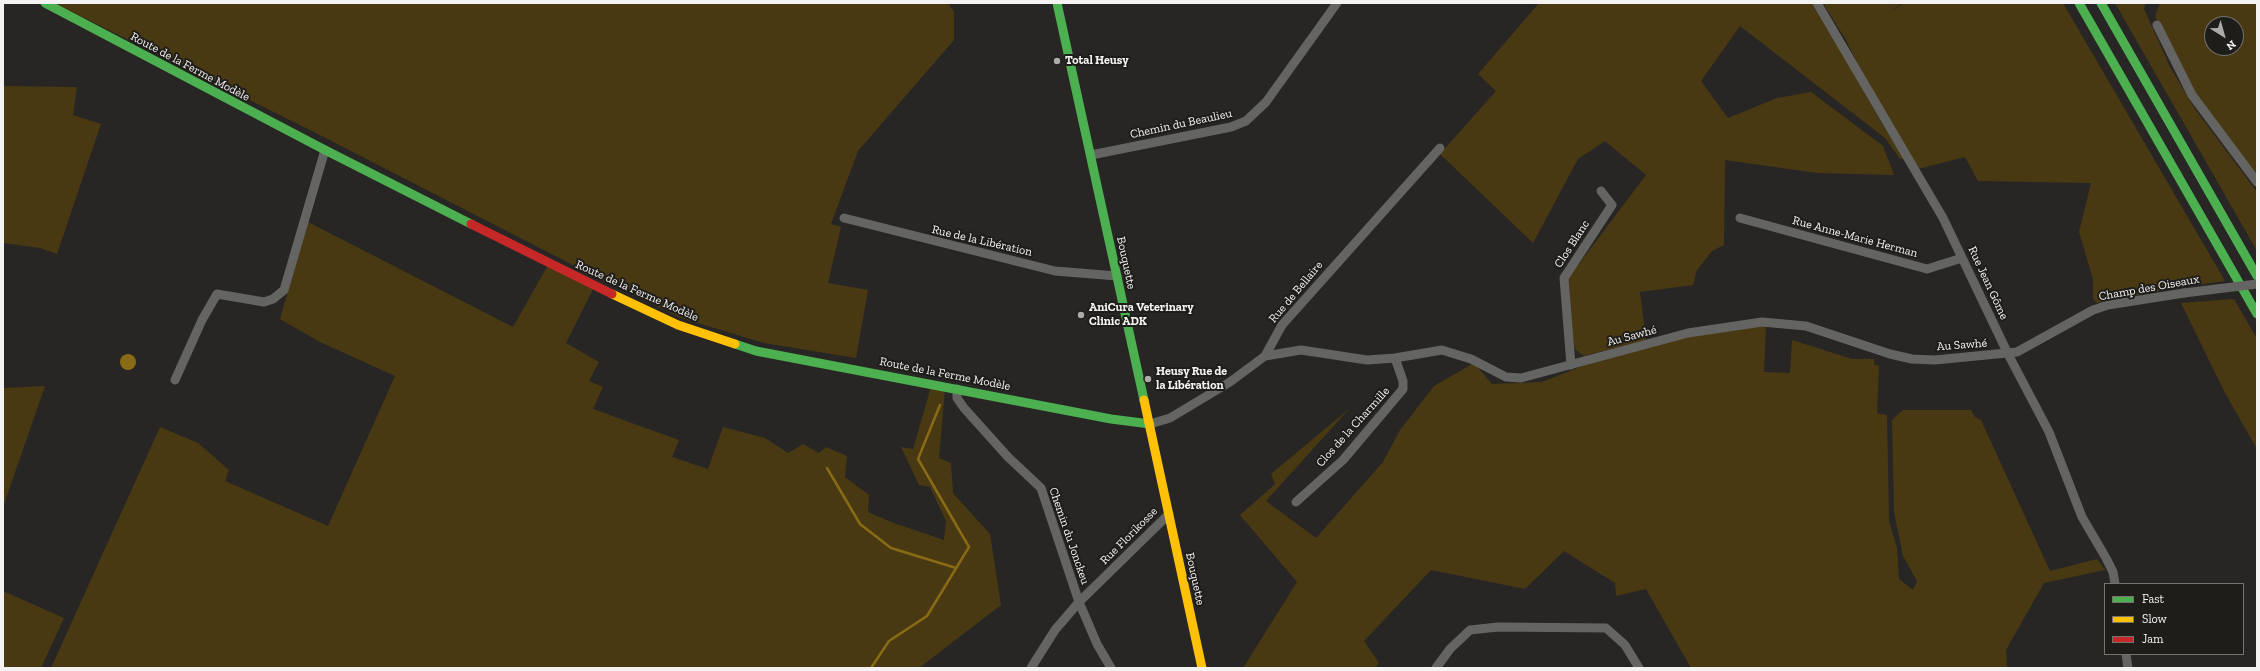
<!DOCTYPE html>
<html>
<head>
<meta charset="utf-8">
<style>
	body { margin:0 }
	#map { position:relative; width:2260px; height:671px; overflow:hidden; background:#272624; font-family:"Zilla Slab",serif }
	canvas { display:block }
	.frame { position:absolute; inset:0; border:4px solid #f4f3f1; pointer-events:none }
	.legend { position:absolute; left:2104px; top:583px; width:140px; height:72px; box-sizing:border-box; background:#1e1d1a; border:1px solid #747370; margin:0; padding:5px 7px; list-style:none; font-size:12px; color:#f4f3f1 }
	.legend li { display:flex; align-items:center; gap:8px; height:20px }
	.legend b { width:20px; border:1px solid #747370 }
	.north { position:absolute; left:2204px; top:16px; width:40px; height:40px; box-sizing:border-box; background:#1e1d1a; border:1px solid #747370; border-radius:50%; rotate:143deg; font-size:11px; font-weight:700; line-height:16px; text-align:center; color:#f4f3f1 }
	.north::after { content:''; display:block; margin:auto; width:14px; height:18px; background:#acaba9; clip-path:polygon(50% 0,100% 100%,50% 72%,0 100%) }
</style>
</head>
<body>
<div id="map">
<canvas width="2260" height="671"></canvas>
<div class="frame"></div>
<ul class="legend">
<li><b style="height:5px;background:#4caf50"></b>Fast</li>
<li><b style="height:5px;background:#ffc107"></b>Slow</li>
<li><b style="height:5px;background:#c62828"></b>Jam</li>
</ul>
<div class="north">N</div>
</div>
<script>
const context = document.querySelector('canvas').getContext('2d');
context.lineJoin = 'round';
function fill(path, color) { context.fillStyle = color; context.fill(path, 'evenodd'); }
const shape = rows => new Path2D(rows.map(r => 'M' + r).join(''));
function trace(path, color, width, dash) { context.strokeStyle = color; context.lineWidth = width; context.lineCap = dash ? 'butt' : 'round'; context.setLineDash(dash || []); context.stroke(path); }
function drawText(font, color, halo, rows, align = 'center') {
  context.font = font + ' "Zilla Slab",serif'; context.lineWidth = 4; context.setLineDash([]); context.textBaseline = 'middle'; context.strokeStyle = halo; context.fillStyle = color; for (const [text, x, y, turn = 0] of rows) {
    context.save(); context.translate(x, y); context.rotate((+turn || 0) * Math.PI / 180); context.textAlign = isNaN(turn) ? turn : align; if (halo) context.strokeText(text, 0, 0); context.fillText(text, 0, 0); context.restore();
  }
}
const green = shape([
	[54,3,948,3,954,12,954,40,858,151,831,224,841,227,828,283,868,290,856,358,764,343,681,318,571,264,310,130],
	[1539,3,1814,3,1882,124,1904,158,1900,159,1885,138,1740,26,1701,81,1728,118,1777,98,1811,92,1883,146,1894,175,1817,173,1725,160,1724,245,1712,251,1697,270,1693,285,1640,292,1646,340,1584,356,1575,349,1570,322,1569,277,1646,175,1605,141,1578,159,1533,243,1440,154,1496,91,1478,74],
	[1823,3,1902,3,1888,13,1904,3,2063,3,2225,281,2174,288,2097,303,2093,299,2093,279,2079,232,2091,183,1978,181,1965,157,1918,169,1873,95,1846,40],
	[2115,3,2146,3,2144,9,2170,67,2195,109,2257,192,2257,251],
	[2160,3,2257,3,2257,181,2202,105,2155,16],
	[2212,24,2236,24,2236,48,2212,48],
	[3,86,77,87,73,115,101,124,57,254,40,248,3,243],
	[308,222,513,327,548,265,593,289,566,343,599,362,589,381,603,387,593,409,679,440,672,457,708,469,723,427,765,438,788,453,803,444,819,453,826,447,847,456,845,477,869,495,868,512,891,522,944,540,946,521,930,487,919,485,901,447,913,449,931,387,945,389,939,458,951,463,953,493,990,534,1001,605,919,668,51,668,160,427,198,443,229,470,225,481,328,526,395,376,320,342,280,319],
	[2234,299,2257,339,2257,449,2225,393,2181,303],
	[1766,326,1764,372,1790,373,1792,340,1852,359,1874,359,1874,364,1879,366,1877,413,1887,415,1889,521,1897,548,1899,579,1913,590,1917,581,1903,556,1894,512,1892,420,1903,410,1971,410,1975,417,1981,420,2050,571,2097,559,2105,570,2044,583,2006,650,2007,668,1691,668,1646,589,1616,596,1615,583,1564,551,1525,589,1431,570,1364,641,1379,663,1375,668,1243,668,1297,582,1240,515,1275,484,1271,474,1350,408,1266,501,1316,538,1383,462,1400,430,1434,386,1474,363,1492,384,1542,382,1585,365,1686,335],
	[45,386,3,507,3,388],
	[3,591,64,618,41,668,3,668]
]);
const water = shape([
	'120 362a8 8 0 1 1 16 0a8 8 0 1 1-16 0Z'
]);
const stream = shape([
	[827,468,860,524,891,548,956,568],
	[871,668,889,641,927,616,969,547,918,459,940,405]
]);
const street = shape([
	[1817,3,1943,218,2008,354,2049,432,2082,517,2106,558,2113,572,2115,584],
	[2157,25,2192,95,2257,182],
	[1091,155,1231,127,1246,121,1266,102,1337,3],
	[844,218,1055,271,1117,276],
	[1740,218,1927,269,1962,258],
	[1265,356,1301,350,1367,360,1395,358,1442,350,1471,359,1506,377,1521,378,1688,333,1762,322,1806,326,1890,354,1912,359,1935,360,2017,352,2093,310,2108,305,2184,293],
	[1571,365,1564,278,1612,205,1601,191],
	[175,380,202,320,217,294,264,302,273,299,284,290,325,150],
	[957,389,957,398,964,408,1008,457,1041,488,1079,602,1097,644,1111,668],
	[1150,424,1170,418,1230,382,1265,356,1282,325,1440,148],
	[1296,502,1343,460,1403,389,1403,381,1395,358],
	[2126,654,2128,668],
	[1031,668,1055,630,1079,602,1169,514],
	[1436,668,1450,649,1470,630,1498,627,1606,628,1625,645,1639,668]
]);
const fast = shape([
	[45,3,325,150,471,224],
	[1057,3,1144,400],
	[2079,3,2257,314],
	[2101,3,2257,276],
	[735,344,756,351,1111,419,1150,424]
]);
const slow = shape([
	[612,294,678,325,735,344],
	[1144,400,1202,668]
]);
const jam = shape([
	[471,224,612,294]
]);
const streetBridge = shape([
	[2184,293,2257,284]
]);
const markers = [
	[1057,61,4,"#acaba9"],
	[1081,315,4,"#acaba9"],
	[1148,379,4,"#acaba9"]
];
const poiNames = [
	["Total Heusy",1065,61],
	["AniCura Veterinary",1089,308],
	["Clinic ADK",1089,322],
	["Heusy Rue de",1156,372],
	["la Libération",1156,386]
];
const streetNames = [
	["Route de la Ferme Modèle",190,67,28],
	["Chemin du Beaulieu",1181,124,-12],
	["Rue Anne-Marie Herman",1855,237,15],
	["Rue de la Libération",982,241,13],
	["Clos Blanc",1572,244,-57],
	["Bouquette",1126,263,78],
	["Rue Jean Gôme",1988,283,65],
	["Champ des Oiseaux",2149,288,-10],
	["Route de la Ferme Modèle",637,291,24],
	["Rue de Bellaire",1296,292,-50],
	["Au Sawhé",1632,336,-15],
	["Au Sawhé",1962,345,-4],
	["Route de la Ferme Modèle",945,374,11],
	["Clos de la Charmille",1353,427,-48],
	["Chemin du Jonckeu",1069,536,71],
	["Rue Florikosse",1129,536,-45],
	["Bouquette",1195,579,78]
];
fill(green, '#493913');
fill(water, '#896a15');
trace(stream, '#896a15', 2.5);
trace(street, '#646463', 9);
trace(fast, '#4caf50', 9);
trace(slow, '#ffc107', 9);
trace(jam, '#c62828', 9);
trace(streetBridge, '#646463', 9);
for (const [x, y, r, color] of markers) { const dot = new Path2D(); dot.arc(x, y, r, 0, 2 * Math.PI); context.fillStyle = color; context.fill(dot); trace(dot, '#1e1d1a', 1.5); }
drawText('bold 12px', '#f4f3f1', '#1e1d1a', poiNames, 'left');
drawText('12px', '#f4f3f1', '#1e1d1a', streetNames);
</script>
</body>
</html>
